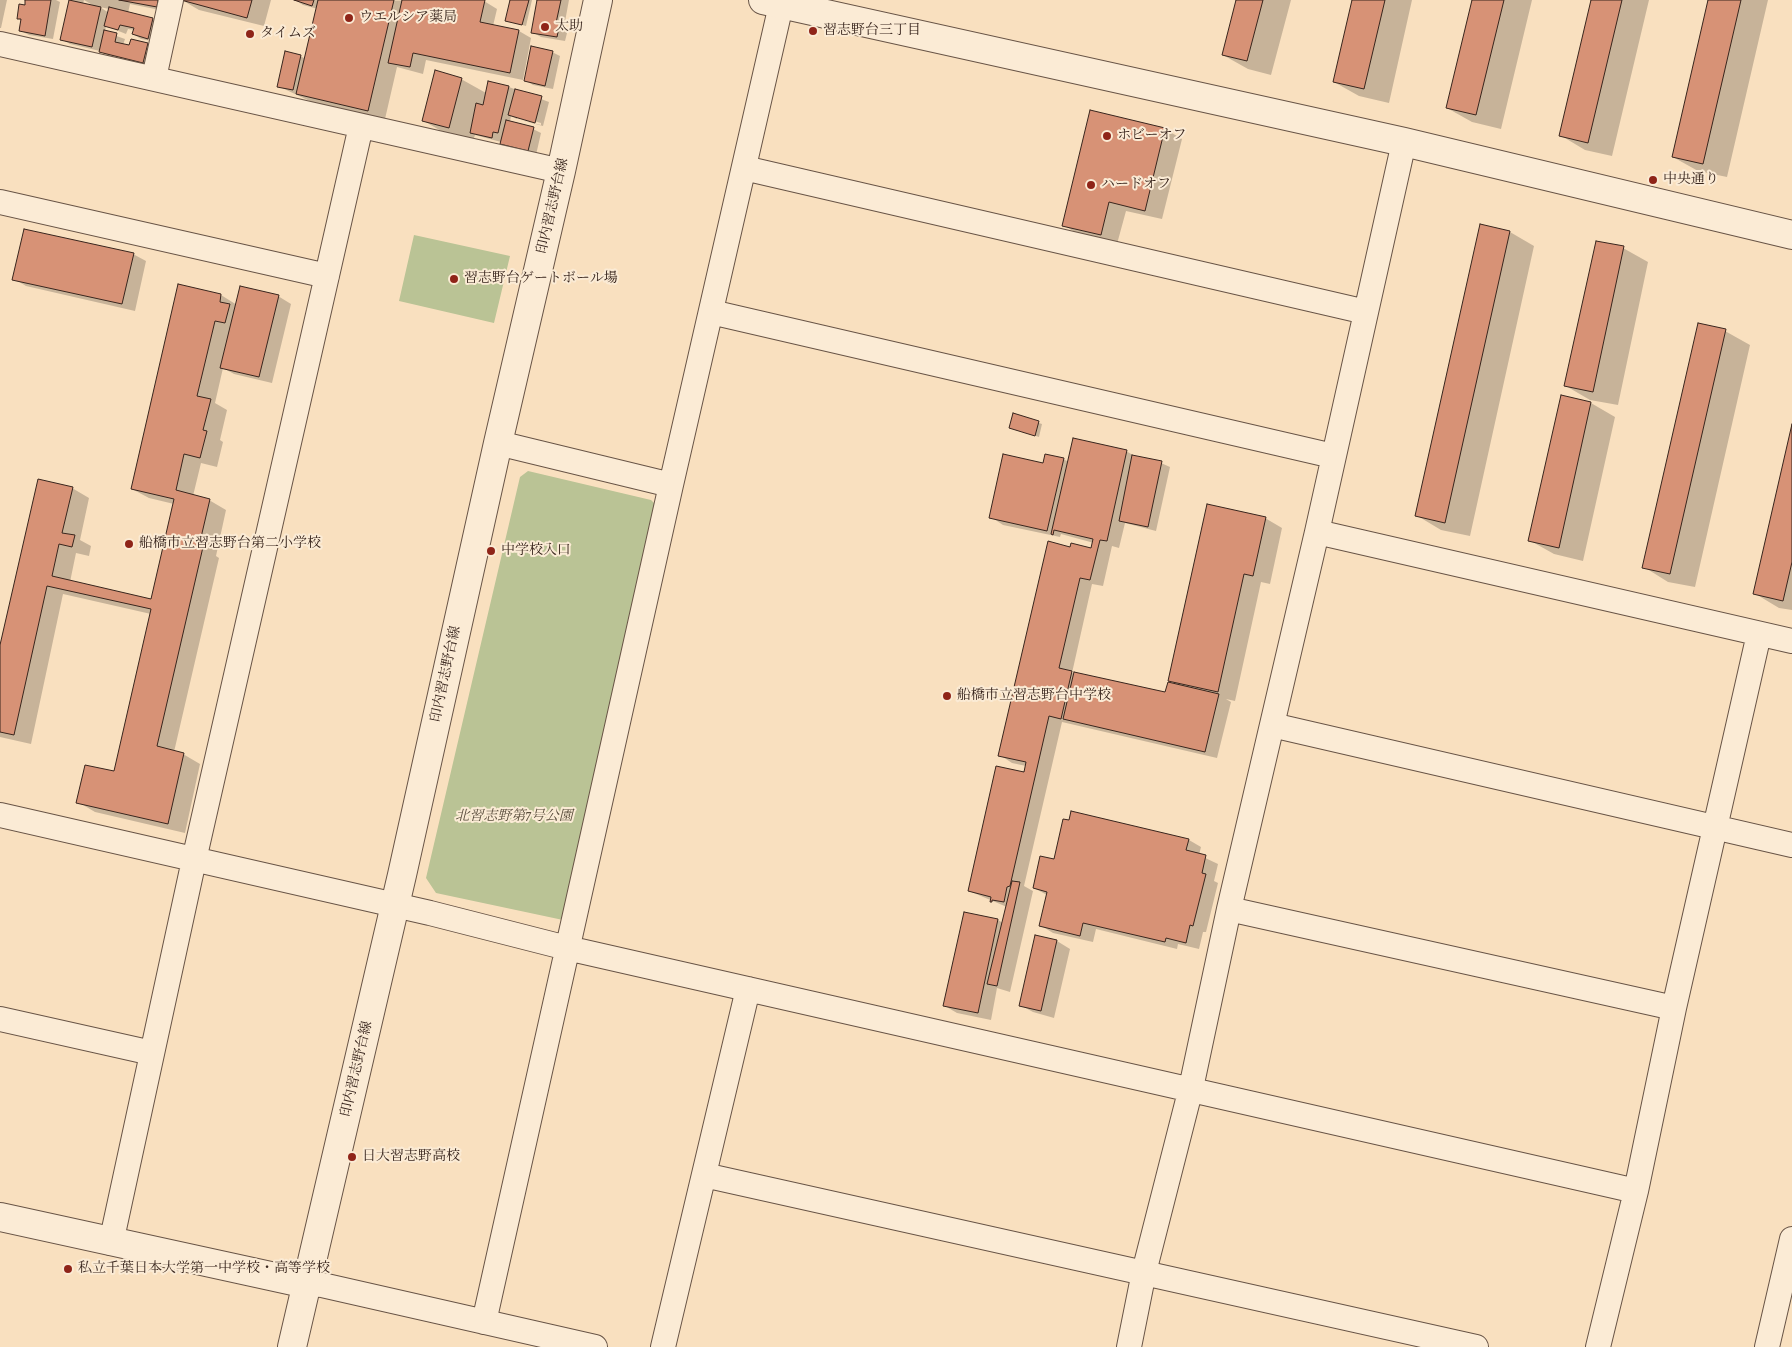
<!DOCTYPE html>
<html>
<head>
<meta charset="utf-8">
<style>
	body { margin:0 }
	canvas { display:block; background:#f9e0bf }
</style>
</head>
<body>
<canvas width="1792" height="1347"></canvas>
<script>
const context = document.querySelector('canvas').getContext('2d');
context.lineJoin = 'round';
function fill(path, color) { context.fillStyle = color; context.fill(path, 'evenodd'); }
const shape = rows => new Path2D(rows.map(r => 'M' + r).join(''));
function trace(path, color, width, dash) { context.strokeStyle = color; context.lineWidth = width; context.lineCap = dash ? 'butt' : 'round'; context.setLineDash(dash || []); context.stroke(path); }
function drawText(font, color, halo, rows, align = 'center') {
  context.font = font + ' Alegreya,"Noto Serif JP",serif'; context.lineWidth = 4; context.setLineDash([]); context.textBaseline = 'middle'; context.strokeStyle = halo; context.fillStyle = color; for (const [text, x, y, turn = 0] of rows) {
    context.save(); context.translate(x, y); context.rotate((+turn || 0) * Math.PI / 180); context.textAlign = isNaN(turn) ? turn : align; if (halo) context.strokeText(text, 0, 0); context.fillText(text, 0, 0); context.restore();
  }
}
const green = shape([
	[414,235,510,256,494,323,399,301],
	[528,471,651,500,659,508,563,920,436,893,426,878,520,477]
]);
const shadow = shape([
	[0,0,7,0,1,28,0,28],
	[27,0,56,0,60,2,53,39,29,35,21,31,22,21,18,18],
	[70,0,167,0,165,11,130,4,128,13,153,19,161,24,157,42,141,39,133,34,134,30,128,29,126,34,106,26,105,32,125,39,123,45,130,47,147,44,155,49,151,66,108,56,100,51,70,44,61,39],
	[84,0,94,6,83,4],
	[100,7,109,9,109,13],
	[182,0,271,0,264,26,199,10],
	[295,0,484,1,497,9,493,26,519,31,531,38,523,80,426,60,423,74,397,67,385,119,314,103,278,86,300,56,306,59,318,9,303,5],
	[512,0,532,0,526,26,507,21],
	[538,0,569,0,564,27,568,29,565,41,541,37,532,32],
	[1237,0,1291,0,1271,75,1248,69,1223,55],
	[1353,0,1412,0,1389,103,1359,96,1334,82],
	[1474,0,1532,0,1501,129,1472,122,1447,108],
	[1592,0,1649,0,1612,156,1585,150,1560,135],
	[1709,0,1768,0,1727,177,1698,171,1673,157],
	[552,52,560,56,553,89,533,85,525,80],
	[461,79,486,93,509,87,549,102,543,126,517,119,541,125,541,123,517,116,517,119,511,116,510,122,533,129,541,133,536,155,509,148,501,142,475,135,473,141,448,135,424,121],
	[1091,111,1165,129,1182,139,1162,219,1126,211,1117,244,1080,235,1063,225],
	[1481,226,1510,232,1534,246,1470,536,1441,530,1416,515],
	[1623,248,1648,262,1618,405,1590,400,1566,386],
	[133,254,146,261,135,311,26,286,14,279],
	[179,286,221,295,237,305,278,296,291,304,272,383,234,374,223,368,215,403,227,410,220,440,223,442,217,467,201,463,193,496,209,500,226,510,216,556,219,558,174,752,183,754,200,764,185,833,95,812,78,802,115,773,151,614,63,594,31,744,0,737,0,650,72,488,89,498,80,540,91,546,89,556,76,553,70,582,152,601,174,504,149,498,132,489],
	[1725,331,1750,345,1695,587,1668,582,1644,567],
	[1591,403,1615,417,1583,561,1554,554,1529,540],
	[1014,415,1042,424,1039,437,1014,429],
	[1792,429,1792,610,1779,608,1754,593],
	[1126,451,1138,458,1161,463,1170,467,1156,531,1125,523,1119,548,1112,546,1103,586,1092,584,1072,673,1166,693,1179,686,1169,680,1265,518,1282,528,1270,584,1261,582,1235,701,1226,699,1231,702,1217,758,1062,722,1024,886,1033,891,1010,992,997,988,991,1020,957,1013,945,1006,998,920,1003,923,1007,907,969,891,1026,766,1012,763,1000,755,1071,548,1092,550,1094,543,1061,534,1060,537,1003,525,991,517,1044,465,1063,459,1069,462],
	[1189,840,1201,847,1199,855,1218,864,1214,881,1218,883,1206,932,1203,932,1199,949,1178,944,1177,949,1096,929,1093,942,1053,933,1040,925,1047,895,1034,888,1055,860],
	[1036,936,1057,941,1070,949,1054,1018,1033,1012,1020,1005]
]);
const building = shape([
	[25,0,51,0,45,36,19,31,21,19,17,19,19,4,25,5,25,0],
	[69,0,101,7,92,47,60,40,69,0],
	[119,0,158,0,157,7,119,0],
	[181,0,252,0,247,18,181,0],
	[294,0,314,0,312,6,294,0],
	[318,0,394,0,368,111,296,94,318,0],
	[402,0,485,0,480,22,519,30,510,73,413,53,410,67,388,63,402,0],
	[510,0,529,0,522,25,505,21,510,0],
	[537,0,561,0,556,23,560,23,557,37,531,33,537,0],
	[1236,0,1263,0,1247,61,1222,55,1236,0],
	[1352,0,1385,0,1364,89,1333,82,1352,0],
	[1472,0,1504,0,1476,115,1446,108,1472,0],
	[1591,0,1622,0,1588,143,1559,136,1591,0],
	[1708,0,1741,0,1703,164,1672,157,1708,0],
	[109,7,153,18,148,39,132,34,134,28,120,25,118,30,104,26,109,7],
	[104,30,117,33,115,42,129,45,131,39,148,43,143,63,99,52,104,30],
	[531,46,553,51,545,86,524,81,531,46],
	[285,51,301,55,293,90,277,87,285,51],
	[435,70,462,78,449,128,422,121,435,70],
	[488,81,509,86,498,133,493,132,492,138,470,133,476,103,483,105,488,81],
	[515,89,542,96,535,123,508,115,515,89],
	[1090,110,1165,128,1145,211,1109,202,1101,235,1062,226,1090,110],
	[506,120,534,127,528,151,500,144,506,120],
	[1480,224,1510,231,1445,523,1415,516,1480,224],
	[24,229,134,253,122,304,12,280,24,229],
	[1596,241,1624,246,1593,392,1564,386,1596,241],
	[178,284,221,294,220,302,230,304,225,323,215,321,197,396,211,399,203,430,207,431,200,458,184,454,176,490,210,499,199,546,203,547,157,746,184,753,168,824,76,803,85,765,114,771,151,609,47,586,14,735,0,732,0,645,38,479,73,487,62,533,75,535,72,547,59,544,52,576,151,599,174,499,131,489,178,284],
	[240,286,279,295,259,377,220,368,240,286],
	[1698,323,1726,329,1670,574,1642,568,1698,323],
	[1561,395,1591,402,1559,548,1528,541,1561,395],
	[1013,413,1039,421,1035,436,1009,428,1013,413],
	[1792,424,1792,562,1783,601,1753,594,1792,424],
	[1073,438,1127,450,1107,541,1100,540,1090,580,1080,578,1059,668,1072,671,1061,719,1049,716,1010,886,1007,887,1004,902,992,900,992,902,990,902,991,897,968,891,996,766,1024,772,1026,762,998,756,1048,541,1070,547,1071,543,1091,548,1093,539,1054,530,1053,535,1051,534,1073,438],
	[1003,454,1043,463,1045,454,1064,458,1047,531,989,518,1003,454],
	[1132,455,1162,461,1148,527,1119,521,1132,455],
	[1207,504,1266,517,1253,576,1244,574,1218,692,1168,681,1207,504],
	[1074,672,1165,692,1168,682,1219,694,1205,752,1063,719,1074,672],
	[1071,811,1189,839,1186,850,1206,855,1202,873,1206,874,1193,926,1190,925,1186,943,1166,938,1165,942,1083,923,1080,936,1039,926,1047,892,1033,888,1040,856,1054,859,1063,819,1069,820,1071,811],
	[1012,881,1020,882,997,986,987,984,1012,881],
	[964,912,998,919,978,1013,943,1006,964,912],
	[1035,935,1057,940,1041,1011,1019,1006,1035,935]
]);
const minor = shape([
	[0,44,561,171],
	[154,78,171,0],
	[744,168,1366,312],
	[0,202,327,276],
	[711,312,1333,456],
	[498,443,671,485],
	[1317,532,1792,641],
	[1272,725,1792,845],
	[0,815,430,913,567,948,1636,1191],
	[1229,909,1674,1008],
	[0,1019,152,1053],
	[704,1175,1476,1347],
	[111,1243,194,860,361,126],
	[307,1284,322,1285,595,1347],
	[484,1322,671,485,781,5],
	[663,1347,748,989],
	[1129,1347,1144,1272,1191,1088,1229,909,1317,532,1404,142],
	[1598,1347,1636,1191,1674,1008,1759,634],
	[1767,1347,1792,1239]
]);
const tertiary = shape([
	[763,0,1404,142,1792,235],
	[0,1217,307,1284],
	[292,1347,402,875,498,443,561,171,598,0]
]);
const markers = [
	[349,18,5,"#8f2418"],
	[545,27,5,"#8f2418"],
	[813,31,5,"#8f2418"],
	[250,34,5,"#8f2418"],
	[1107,136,5,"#8f2418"],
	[1653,180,5,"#8f2418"],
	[1091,185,5,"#8f2418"],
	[454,279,5,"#8f2418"],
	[129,544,5,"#8f2418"],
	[491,551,5,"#8f2418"],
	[947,696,5,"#8f2418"],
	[352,1157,5,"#8f2418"],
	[68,1269,5,"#8f2418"]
];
const poiNames = [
	["ウエルシア薬局",359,18],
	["太助",555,27],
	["習志野台三丁目",823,31],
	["タイムズ",260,34],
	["ホビーオフ",1117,136],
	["中央通り",1663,180],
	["ハードオフ",1101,185],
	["習志野台ゲートボール場",464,279],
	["船橋市立習志野台第二小学校",139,544],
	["中学校入口",501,551],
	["船橋市立習志野台中学校",957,696],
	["日大習志野高校",362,1157],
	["私立千葉日本大学第一中学校・高等学校",78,1269]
];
const streetNames = [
	["印内習志野台線",553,206,-77],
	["印内習志野台線",446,674,-78],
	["印内習志野台線",357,1069,-77]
];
const parkNames = [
	["北習志野第7号公園",514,817]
];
fill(green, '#bac395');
fill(shadow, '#0003');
fill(building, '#d79276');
trace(building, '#38251d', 1);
trace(minor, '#685446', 26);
trace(tertiary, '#685446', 30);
trace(minor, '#fbebd5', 24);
trace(tertiary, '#fbebd5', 28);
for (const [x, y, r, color] of markers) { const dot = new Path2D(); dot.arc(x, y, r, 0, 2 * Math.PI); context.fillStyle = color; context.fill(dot); trace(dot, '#fbebd5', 2); }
drawText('14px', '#38251d', '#fbebd5', poiNames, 'left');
drawText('14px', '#38251d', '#fbebd5', streetNames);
drawText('italic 14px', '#584c3b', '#fbebd5', parkNames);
</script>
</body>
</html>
